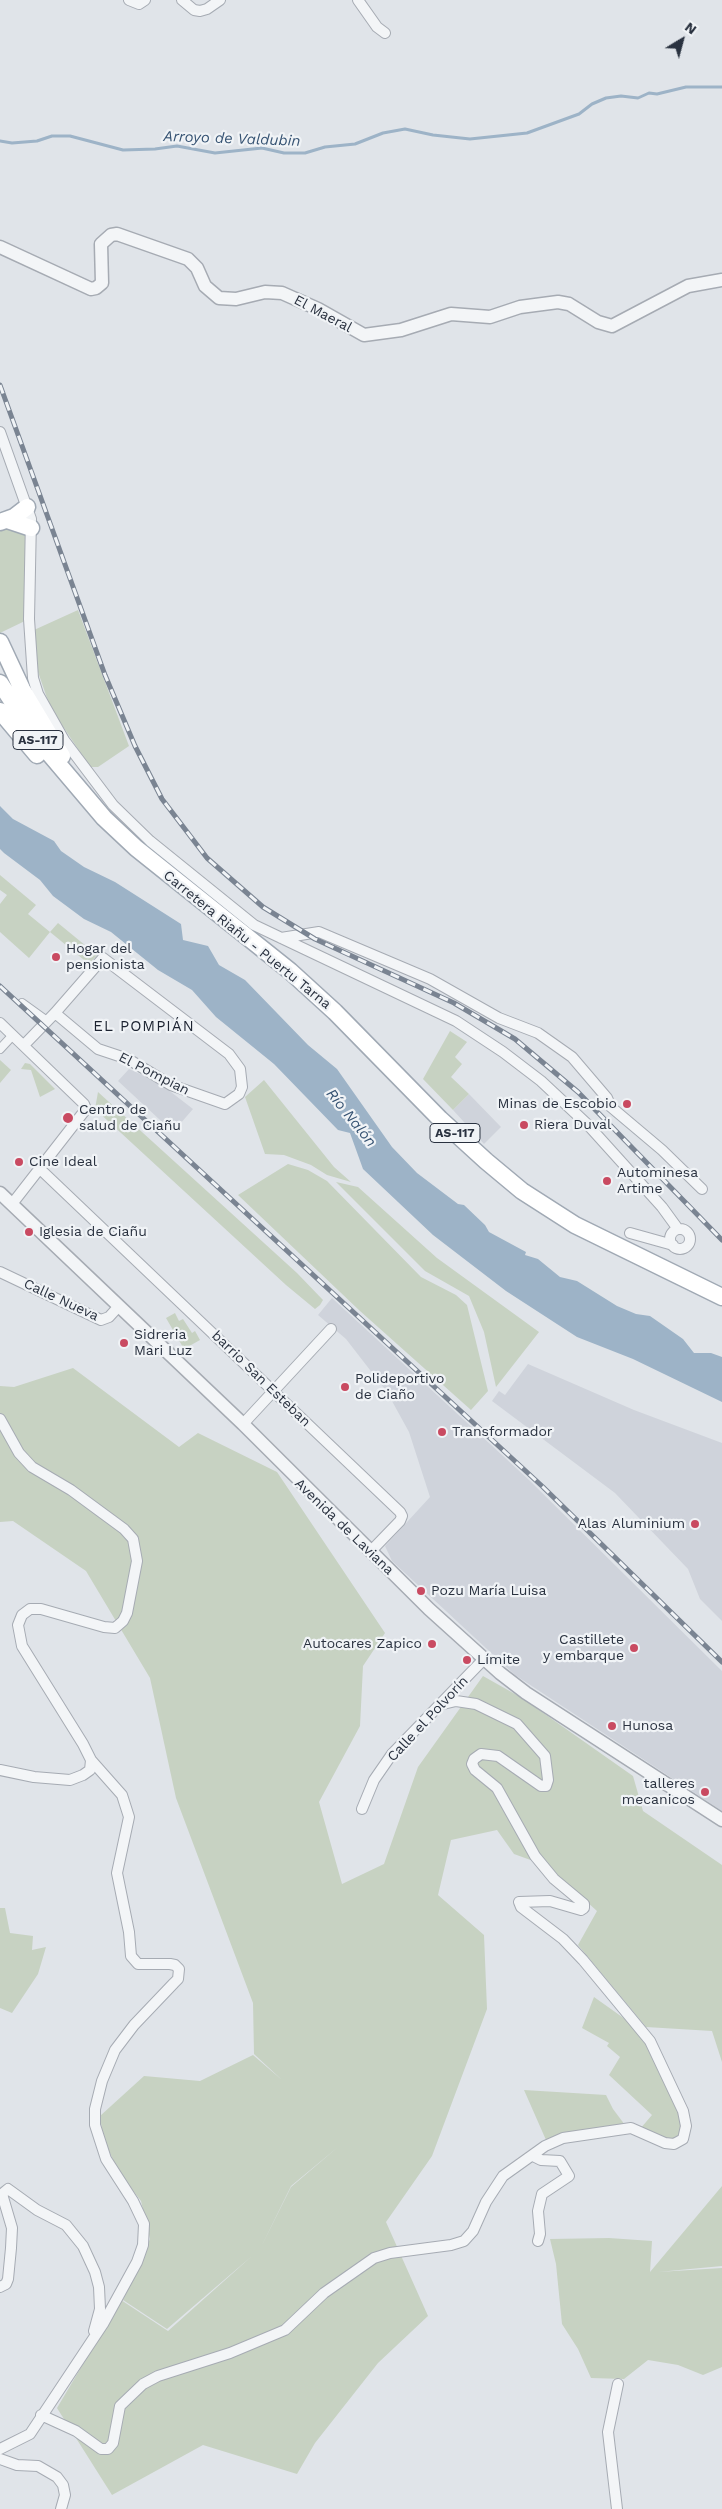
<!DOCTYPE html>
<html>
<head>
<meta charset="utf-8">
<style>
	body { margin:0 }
	#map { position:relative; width:722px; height:2509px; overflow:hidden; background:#e0e4e9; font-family:"Work Sans",sans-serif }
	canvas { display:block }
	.north { position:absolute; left:657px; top:15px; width:50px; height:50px; -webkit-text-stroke:4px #f0f3f6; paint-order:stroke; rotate:37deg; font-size:14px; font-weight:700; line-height:20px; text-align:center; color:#2a3240 }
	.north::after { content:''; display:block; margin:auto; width:18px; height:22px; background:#2a3240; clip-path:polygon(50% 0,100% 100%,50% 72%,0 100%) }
</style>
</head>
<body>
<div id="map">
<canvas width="722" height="2509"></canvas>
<div class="north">N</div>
</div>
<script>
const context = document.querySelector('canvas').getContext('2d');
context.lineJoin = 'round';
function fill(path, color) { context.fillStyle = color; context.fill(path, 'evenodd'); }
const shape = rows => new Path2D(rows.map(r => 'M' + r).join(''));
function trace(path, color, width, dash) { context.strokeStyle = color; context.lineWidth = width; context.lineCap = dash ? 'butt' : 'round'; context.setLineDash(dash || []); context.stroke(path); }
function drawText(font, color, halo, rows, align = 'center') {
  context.font = font + ' "Work Sans",sans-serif'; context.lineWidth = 4.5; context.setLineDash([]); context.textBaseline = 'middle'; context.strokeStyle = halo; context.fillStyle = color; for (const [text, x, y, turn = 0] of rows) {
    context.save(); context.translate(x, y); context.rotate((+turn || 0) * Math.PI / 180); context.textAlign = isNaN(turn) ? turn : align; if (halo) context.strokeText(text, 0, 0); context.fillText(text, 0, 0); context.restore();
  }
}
const built = shape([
	[129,1069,158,1082,193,1109,173,1132,118,1081],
	[469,1094,501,1127,484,1144,453,1110],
	[332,1298,529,1480,722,1671,722,1811,515,1675,392,1561,385,1546,430,1497,409,1432,387,1392,346,1339,318,1315],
	[528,1364,634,1410,722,1443,722,1621,700,1599,688,1569,615,1493,492,1401,499,1391,505,1395]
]);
const green = shape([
	[0,522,31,528,29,619,0,633],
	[78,610,129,746,98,767,90,767,58,719,47,698,37,669,34,630],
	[0,875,36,905,28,914,50,932,58,923,97,955,89,964,50,932,29,958,0,932,0,904,7,895,0,890],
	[450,1031,467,1042,455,1057,462,1064,451,1077,469,1094,453,1110,423,1079],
	[0,1060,11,1070,0,1083],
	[25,1063,30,1064,55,1089,40,1097,31,1070,21,1069],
	[264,1080,334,1167,351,1182,327,1175,311,1165,284,1155,265,1154,245,1097],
	[98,1092,297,1273,323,1300,320,1305,315,1309,286,1285,95,1109],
	[288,1164,308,1170,327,1181,421,1277,456,1295,467,1305,488,1391,471,1410,360,1311,238,1195],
	[336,1182,358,1187,437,1258,539,1332,496,1387,484,1332,469,1296,425,1271],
	[175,1313,179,1321,183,1319,192,1333,195,1331,200,1340,184,1349,166,1318],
	[73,1368,179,1447,198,1433,277,1472,385,1633,363,1666,360,1726,319,1802,342,1884,384,1864,418,1767,483,1676,522,1698,633,1776,643,1811,722,1865,722,2062,712,2031,646,2027,578,1945,597,1911,547,1866,514,1854,497,1830,451,1840,438,1895,484,1935,487,2009,432,2156,386,2222,428,2316,378,2363,315,2443,297,2474,203,2445,112,2495,57,2408,121,2300,168,2331,252,2256,167,2329,123,2300,150,2239,141,2201,118,2171,103,2137,100,2116,144,2076,200,2081,253,2055,282,2080,254,2054,253,2003,176,1798,150,1678,86,1571,13,1521,0,1522,0,1386,14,1387],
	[338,2147,291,2187,261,2247,291,2186],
	[0,1908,5,1908,10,1933,33,1936,32,1950,46,1947,38,1974,12,2013,0,2008],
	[594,1997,632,2024,645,2041,660,2075,676,2103,682,2124,679,2137,667,2139,640,2129,652,2115,609,2075,620,2057,607,2046,609,2043,582,2028],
	[524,2090,606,2095,613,2109,625,2125,546,2140],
	[722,2186,722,2266,658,2272,722,2268,722,2367,703,2375,678,2365,648,2360,624,2379,591,2378,578,2349,562,2324,556,2264,550,2239,609,2238,652,2241,650,2272]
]);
const water = shape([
	[0,806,13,819,54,841,61,851,84,867,115,882,181,924,183,940,208,946,219,965,245,980,308,1045,337,1069,392,1147,417,1173,458,1204,464,1205,485,1225,489,1232,526,1252,525,1255,538,1259,560,1277,577,1281,617,1306,636,1314,650,1316,683,1339,694,1353,711,1353,722,1357,722,1402,633,1359,577,1337,506,1291,433,1235,363,1169,350,1133,338,1130,274,1064,216,1017,192,990,158,970,111,932,84,919,53,896,40,880,4,853,0,849]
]);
const stream = shape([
	[0,141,12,143,37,141,52,136,70,136,123,150,155,149,177,146,215,153,262,148,284,153,305,153,325,147,355,144,383,133,405,129,433,135,470,139,527,133,579,114,592,104,606,98,621,96,638,98,649,93,657,94,686,87,722,87]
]);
const pedestrian = shape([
	[22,1003,47,1021],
	[0,1049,13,1035]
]);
const minor = shape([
	[129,0,139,4,145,0],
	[182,0,194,10,200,11,207,9,220,0],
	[358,0,377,27,385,33],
	[0,432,31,519,29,619,33,678,38,694,64,740,113,805,150,841,254,925,456,1021,503,1052,541,1081,588,1125,662,1207,678,1229],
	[281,938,319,932,430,979,499,1018,538,1033,572,1057,607,1098,611,1107,662,1150,702,1189],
	[0,1023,84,1104,86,1109,12,1204],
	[24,1045,55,1013,103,958,229,1054,240,1069,242,1087,239,1094,225,1104,171,1085,128,1059,98,1049,55,1013],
	[39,1168,400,1512,402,1516,400,1521,370,1552],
	'670 1239a10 10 0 1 1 20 0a10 10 0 1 1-20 0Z',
	[630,1233,673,1245],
	[0,1272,101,1320,109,1317,119,1306],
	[0,1419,19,1453,32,1467,71,1490,124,1529,133,1539,137,1561,127,1613,123,1621,115,1628,104,1627,41,1609,30,1609,22,1615,18,1625,22,1646,83,1744,91,1760,90,1770,83,1775,70,1780,34,1777,0,1770],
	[243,1424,331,1329],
	[362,1809,374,1780,392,1754,484,1659],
	[533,2156,541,2160,560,2161,569,2176,542,2194,538,2211,540,2234,538,2241],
	[0,2287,6,2284,8,2279,11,2248,12,2228,2,2194,8,2189,37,2210,66,2225,83,2246,95,2272,99,2287,100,2309,94,2331],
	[41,2415,76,2431,101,2449,108,2449,113,2443,120,2406,143,2384,158,2376,230,2353,285,2330,324,2293,374,2258,390,2253,451,2245,464,2241,473,2231,486,2202,503,2176,545,2146,563,2138,631,2128,665,2143,674,2144,683,2139,686,2126,683,2111,650,2041,583,1960,563,1939,521,1907,519,1902,550,1901,581,1910,584,1908,584,1904,554,1879,535,1856,497,1788,475,1770,472,1764,474,1759,481,1754,498,1756,541,1786,546,1786,548,1780,545,1756,517,1724,476,1704,456,1701,439,1705],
	[0,2449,30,2434,103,2324,137,2262,143,2245,144,2224,133,2201,106,2159,95,2125,95,2109,102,2081,115,2050,134,2025,174,1983,178,1979,179,1969,175,1965,170,1964,138,1964,131,1956,129,1932,117,1873,129,1817,122,1795,91,1760],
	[0,2459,17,2465,38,2466,57,2477,63,2485,65,2495,61,2509],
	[617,2509,608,2432,618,2384]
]);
const tertiary = shape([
	[0,247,91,289,96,288,102,283,101,244,111,235,117,234,188,259,197,268,205,286,219,298,236,299,265,292,282,293,318,309,364,335,401,330,451,314,490,317,520,307,558,302,569,304,598,322,612,326,688,286,722,280],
	[0,1193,243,1424,429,1609,500,1673,526,1693,722,1820]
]);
const primary = shape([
	[7,520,31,528],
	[0,522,14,517,27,507],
	[0,642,22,689,62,756],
	[0,683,37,739,104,818,136,848,290,971,335,1012,440,1119,486,1161,522,1191,575,1225,722,1297],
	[0,711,37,755]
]);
const rail = shape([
	[0,385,105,675,135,746,162,799,207,858,263,907,315,939,454,1003,515,1039,578,1092,722,1240],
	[0,986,543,1487,722,1662]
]);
const markers = [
	[56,957,5,"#c94a61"],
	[627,1104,5,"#c94a61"],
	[68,1118,6,"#c94a61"],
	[524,1125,5,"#c94a61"],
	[19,1162,5,"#c94a61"],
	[607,1181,5,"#c94a61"],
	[29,1232,5,"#c94a61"],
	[124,1343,5,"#c94a61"],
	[345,1387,5,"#c94a61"],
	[442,1432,5,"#c94a61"],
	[695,1524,5,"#c94a61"],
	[421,1591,5,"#c94a61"],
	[432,1644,5,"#c94a61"],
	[634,1648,5,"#c94a61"],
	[467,1660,5,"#c94a61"],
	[612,1726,5,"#c94a61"],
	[705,1792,5,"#c94a61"]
];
const shields = [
	[38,740,50],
	[455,1133,50]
];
const shieldNames = [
	["AS-117",38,740],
	["AS-117",455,1133]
];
const streetNames = [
	["El Maeral",323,314,28],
	["Carretera Riañu - Puertu Tarna",247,940,39],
	["El Pompian",154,1074,27],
	["Calle Nueva",61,1300,25],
	["barrio San Esteban",261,1379,44],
	["Avenida de Laviana",344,1527,44],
	["Calle el Polvorín",428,1719,-47]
];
const poiNames = [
	["Hogar del",66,949],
	["pensionista",66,965],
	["Minas de Escobio",617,1104,"right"],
	["Centro de",79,1110],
	["salud de Ciañu",79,1126],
	["Riera Duval",534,1125],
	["Cine Ideal",29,1162],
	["Autominesa",617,1173],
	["Artime",617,1189],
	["Iglesia de Ciañu",39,1232],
	["Sidreria",134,1335],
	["Mari Luz",134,1351],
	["Polideportivo",355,1379],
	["de Ciaño",355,1395],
	["Transformador",452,1432],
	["Alas Aluminium",685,1524,"right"],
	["Pozu María Luisa",431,1591],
	["Castillete",624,1640,"right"],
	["y embarque",624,1656,"right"],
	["Autocares Zapico",422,1644,"right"],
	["Límite",477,1660],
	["Hunosa",622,1726],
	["talleres",695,1784,"right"],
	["mecanicos",695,1800,"right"]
];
const waterNames = [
	["Arroyo de Valdubin",232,139,2],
	["Río Nalón",351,1118,51]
];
const neighbourhoodNames = [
	["EL POMPIÁN",144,1027]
];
fill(built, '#cfd3db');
fill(green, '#c7d2c2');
fill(water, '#9db3c7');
trace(stream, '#9db3c7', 3);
trace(pedestrian, '#a6abb3', 10);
trace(minor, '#a6abb3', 12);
trace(tertiary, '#a6abb3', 15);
trace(primary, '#a0a9b4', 19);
trace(pedestrian, '#f3f5f7', 8);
trace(minor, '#f3f5f7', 10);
trace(tertiary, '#f3f5f7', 12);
trace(primary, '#fff', 16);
trace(rail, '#7a8492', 5);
trace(rail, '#f0f3f6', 3, [9]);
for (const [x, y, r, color] of markers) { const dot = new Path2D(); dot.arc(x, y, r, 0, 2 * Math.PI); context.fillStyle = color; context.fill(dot); trace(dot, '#f0f3f6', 2); }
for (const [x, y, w] of shields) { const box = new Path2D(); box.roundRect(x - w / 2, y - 9.5, w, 19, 4); context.fillStyle = '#f0f3f6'; context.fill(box); trace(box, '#2a3240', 1); }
drawText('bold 12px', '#2a3240', null, shieldNames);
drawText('14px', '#2a3240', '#f0f3f6', streetNames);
drawText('14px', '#2a3240', '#f0f3f6', poiNames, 'left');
drawText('italic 15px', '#355272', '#f0f3f6', waterNames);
context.letterSpacing = '1px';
drawText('15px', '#1c2331', '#f0f3f6', neighbourhoodNames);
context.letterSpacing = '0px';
</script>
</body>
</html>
